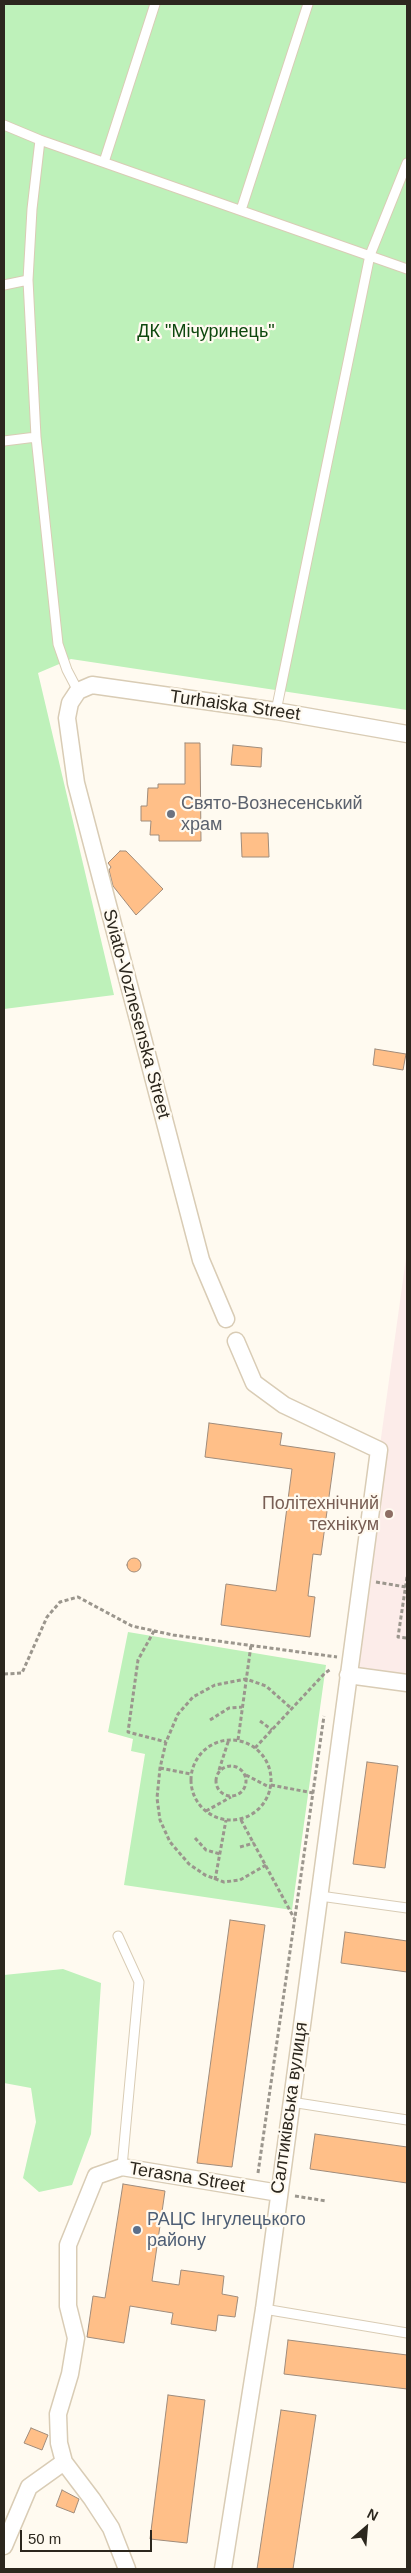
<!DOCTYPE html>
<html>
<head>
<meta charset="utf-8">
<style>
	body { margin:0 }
	#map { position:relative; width:411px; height:2573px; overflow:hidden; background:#fffaf0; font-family:Arial,sans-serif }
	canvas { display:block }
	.frame { position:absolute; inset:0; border:5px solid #2c271e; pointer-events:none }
	.north { position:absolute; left:341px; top:2503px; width:50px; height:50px; -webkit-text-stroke:4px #fffaf0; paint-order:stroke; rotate:27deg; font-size:14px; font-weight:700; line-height:20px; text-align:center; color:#2c271e }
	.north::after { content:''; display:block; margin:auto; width:18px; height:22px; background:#2c271e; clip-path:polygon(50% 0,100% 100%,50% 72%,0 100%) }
	.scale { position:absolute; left:20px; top:2530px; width:132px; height:22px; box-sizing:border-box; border:2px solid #2c271e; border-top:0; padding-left:6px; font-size:15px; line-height:18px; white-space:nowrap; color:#2c271e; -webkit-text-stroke:4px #fffaf0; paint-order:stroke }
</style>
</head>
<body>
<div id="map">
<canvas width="411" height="2573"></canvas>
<div class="frame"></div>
<div class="north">N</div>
<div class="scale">50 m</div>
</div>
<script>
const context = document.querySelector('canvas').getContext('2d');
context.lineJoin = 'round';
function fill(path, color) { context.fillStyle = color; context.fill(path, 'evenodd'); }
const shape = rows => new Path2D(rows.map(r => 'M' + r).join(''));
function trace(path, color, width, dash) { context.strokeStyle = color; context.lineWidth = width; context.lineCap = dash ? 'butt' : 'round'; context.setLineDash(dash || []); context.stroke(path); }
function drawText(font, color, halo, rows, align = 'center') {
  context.font = font + ' Arial,sans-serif'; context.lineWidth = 4.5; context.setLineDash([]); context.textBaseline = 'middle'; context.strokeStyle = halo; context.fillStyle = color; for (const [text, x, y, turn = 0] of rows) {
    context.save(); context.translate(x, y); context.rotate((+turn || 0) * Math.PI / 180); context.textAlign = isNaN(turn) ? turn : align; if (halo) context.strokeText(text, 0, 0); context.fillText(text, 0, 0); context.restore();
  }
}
const education = shape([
	[407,1251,407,1683,348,1675]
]);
const green = shape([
	[4,4,407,4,407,710,71,659,38,673,114,995,4,1009],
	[128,1632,326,1665,292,1910,124,1885,145,1754,131,1751,133,1739,108,1732],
	[63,1969,101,1983,91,2134,72,2185,39,2192,23,2178,36,2122,31,2088,4,2083,4,1975]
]);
const building = shape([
	[185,743,200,743,201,841,159,841,159,835,150,835,151,821,141,821,141,806,147,806,148,788,158,788,158,784,185,784,185,743],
	[233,745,262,748,261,767,231,765,233,745],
	[241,833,268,833,269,857,242,857,241,833],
	[120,851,126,851,163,889,136,915,113,886,109,870,111,867,108,863,120,851],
	[375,1049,406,1054,403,1070,373,1065,375,1049],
	[209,1423,282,1433,280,1445,335,1453,321,1555,313,1554,308,1596,315,1597,310,1637,221,1625,226,1584,276,1591,292,1469,205,1457,209,1423],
	'127 1565a7 7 0 1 1 14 0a7 7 0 1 1-14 0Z',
	[367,1762,398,1766,385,1868,353,1864,367,1762],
	[230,1920,265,1925,232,2167,197,2163,230,1920],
	[345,1932,407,1941,407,1972,341,1963,345,1932],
	[315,2134,407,2147,407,2183,310,2169,315,2134],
	[123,2184,165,2191,152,2281,179,2285,181,2270,224,2276,222,2294,238,2297,235,2317,218,2315,216,2331,171,2324,173,2313,130,2306,124,2343,87,2337,93,2296,105,2298,123,2184],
	[288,2340,407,2355,407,2389,284,2374,288,2340],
	[168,2395,205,2400,187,2543,150,2539,168,2395],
	[281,2410,316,2415,293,2569,257,2569,281,2410],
	[31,2428,48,2435,42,2450,24,2443,31,2428],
	[62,2490,79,2499,74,2513,56,2506,62,2490]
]);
const path = shape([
	[407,1577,398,1637,407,1638],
	[376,1582,406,1587],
	[154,1631,138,1660,128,1732,166,1742],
	[4,1674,22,1673,47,1617,60,1602,78,1597,132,1626,173,1635,337,1657],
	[210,1720,229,1708,242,1707],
	[260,1721,272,1730],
	'191 1780a40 40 0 1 1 80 0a40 40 0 1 1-80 0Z',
	[238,1740,251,1645],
	[255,1748,325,1673,331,1669],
	'216 1781a15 15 0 1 1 30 0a15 15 0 1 1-30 0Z',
	[160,1768,191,1774],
	[219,1770,229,1739],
	[246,1775,271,1788],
	[271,1785,313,1793],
	[206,1811,231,1797],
	[241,1820,294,1918],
	[195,1838,206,1850,220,1854],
	[240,1847,254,1843],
	[266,1865,240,1880,224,1882,205,1875,189,1864,170,1842,160,1820,157,1798,160,1768,166,1742,178,1714,193,1697,215,1685,246,1679,266,1686,292,1709],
	[215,1880,226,1820],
	[258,2173,324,1716],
	[295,2196,326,2201]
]);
const lane = shape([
	[4,125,40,140,407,269],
	[40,140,32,209,28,280,36,437,58,644,67,670,78,691],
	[104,162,155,4],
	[241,210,308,4],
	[4,285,28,280],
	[4,441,36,437],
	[276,711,370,255,407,163],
	[320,1896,407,1908],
	[118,1936,139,1982,122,2167],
	[291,2102,407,2120],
	[264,2309,407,2333]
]);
const street = shape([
	[226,1319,201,1260,76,783,67,718,70,703,78,691,92,685,276,711,407,734],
	[348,1675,407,1683],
	[4,2546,29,2487,64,2462],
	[127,2569,111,2528,92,2499,64,2462,59,2443,58,2414,70,2374,76,2338,68,2306,68,2245,96,2176,122,2167,279,2193],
	[223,2569,264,2309,379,1450,284,1405,254,1383,236,1341]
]);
const markers = [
	[171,814,5,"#6b7280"],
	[389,1514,5,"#8d6e63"],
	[137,2230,5,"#5c6f8a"]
];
const parkNames = [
	["ДК \"Мічуринець\"",206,332]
];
const streetNames = [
	["Turhaiska Street",235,706,8],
	["Sviato-Voznesenska Street",136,1014,75],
	["Салтиківська вулиця",290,2108,-82],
	["Terasna Street",187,2178,9]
];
const worshipNames = [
	["Свято-Вознесенський",181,804],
	["храм",181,825]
];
const educationNames = [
	["Політехнічний",379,1504],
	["технікум",379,1525]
];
const serviceNames = [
	["РАЦС Інгулецького",147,2220],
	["району",147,2241]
];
fill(education, '#fcece9');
fill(green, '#bef1ba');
fill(building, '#ffbf88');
trace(building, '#a08c7b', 1);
trace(lane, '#d9ccb5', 11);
trace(street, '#d9ccb5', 19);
trace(path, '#9b968d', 3, [4, 2.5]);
trace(lane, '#fff', 9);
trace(street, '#fff', 16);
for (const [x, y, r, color] of markers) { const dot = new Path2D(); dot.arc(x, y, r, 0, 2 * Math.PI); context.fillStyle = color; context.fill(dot); trace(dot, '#fffaf0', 2); }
drawText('18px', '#0e480e', '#fffaf0', parkNames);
drawText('18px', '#2c271e', '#fffaf0', streetNames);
drawText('18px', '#5b616d', '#fffaf0', worshipNames, 'left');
drawText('18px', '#785e54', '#fffaf0', educationNames, 'right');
drawText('18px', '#4e5e75', '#fffaf0', serviceNames, 'left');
</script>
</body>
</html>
